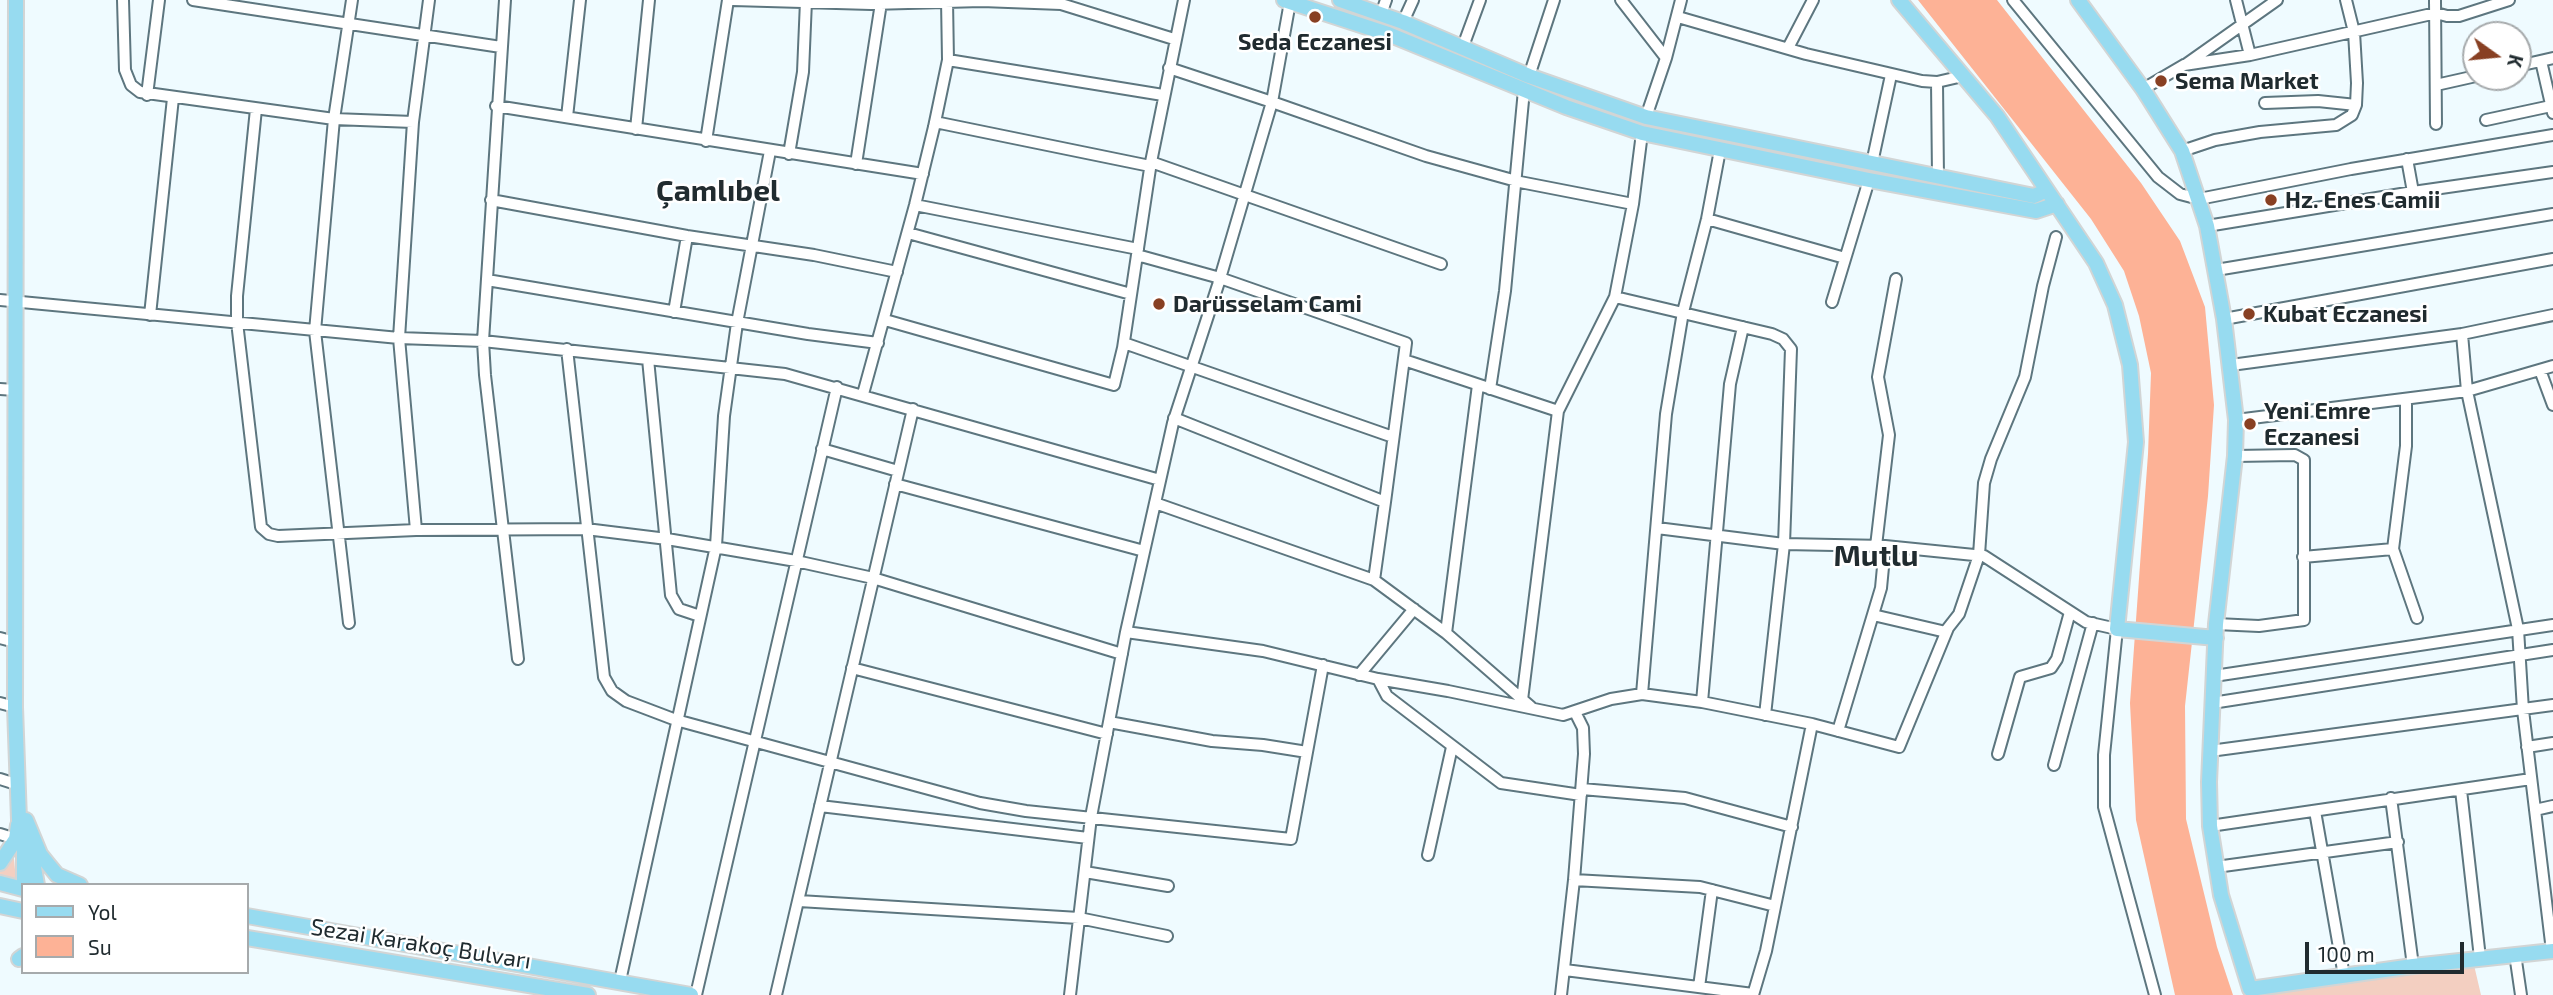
<!DOCTYPE html>
<html>
<head>
<meta charset="utf-8">
<style>
	body { margin:0 }
	#map { position:relative; width:2553px; height:995px; overflow:hidden; background:#effbff; font-family:"Exo 2",sans-serif }
	canvas { display:block }
	.legend { position:absolute; left:21px; top:883px; width:228px; height:91px; box-sizing:border-box; background:#fff; border:2px solid #a6aaac; margin:0; padding:9px 12px; list-style:none; font-size:21px; color:#202b2f }
	.legend li { display:flex; align-items:center; gap:14px; height:35px }
	.legend b { width:35px; border:2px solid #a6aaac }
	.north { position:absolute; left:2462px; top:21px; width:70px; height:70px; box-sizing:border-box; background:#fff; border:2px solid #a6aaac; border-radius:50%; rotate:105deg; font-size:19px; font-weight:700; line-height:28px; text-align:center; color:#202b2f }
	.north::after { content:''; display:block; margin:auto; width:24px; height:32px; background:#884023; clip-path:polygon(50% 0,100% 100%,50% 72%,0 100%) }
	.scale { position:absolute; left:2305px; top:942px; width:159px; height:32px; box-sizing:border-box; border:4px solid #202b2f; border-top:0; padding-left:9px; font-size:21px; line-height:24px; white-space:nowrap; color:#202b2f; -webkit-text-stroke:5px #fff; paint-order:stroke }
</style>
</head>
<body>
<div id="map">
<canvas width="2553" height="995"></canvas>
<ul class="legend">
<li><b style="height:9px;background:#97dbf0"></b>Yol</li>
<li><b style="height:19px;background:#fdb296"></b>Su</li>
</ul>
<div class="north">K</div>
<div class="scale">100 m</div>
</div>
<script>
const context = document.querySelector('canvas').getContext('2d');
context.lineJoin = 'round';
function fill(path, color) { context.fillStyle = color; context.fill(path, 'evenodd'); }
const shape = rows => new Path2D(rows.map(r => 'M' + r).join(''));
function trace(path, color, width, dash) { context.strokeStyle = color; context.lineWidth = width; context.lineCap = dash ? 'butt' : 'round'; context.setLineDash(dash || []); context.stroke(path); }
function drawText(font, color, halo, rows, align = 'center') {
  context.font = font + ' "Exo 2",sans-serif'; context.lineWidth = 5; context.setLineDash([]); context.textBaseline = 'middle'; context.strokeStyle = halo; context.fillStyle = color; for (const [text, x, y, turn = 0] of rows) {
    context.save(); context.translate(x, y); context.rotate((+turn || 0) * Math.PI / 180); context.textAlign = isNaN(turn) ? turn : align; if (halo) context.strokeText(text, 0, 0); context.fillText(text, 0, 0); context.restore();
  }
}
const green = shape([
	[14,858,16,881,0,876,0,870],
	[2474,965,2481,995,2266,995,2265,992]
]);
const water = shape([
	[1918,0,1997,0,2141,183,2180,241,2205,307,2214,405,2208,496,2185,706,2186,819,2217,947,2233,995,2175,995,2136,820,2130,703,2148,454,2151,373,2139,316,2124,271,2091,219]
]);
const minor = shape([
	[123,0,125,70,131,85,140,92,334,119,413,122],
	[193,0,501,47],
	[505,0,483,341,485,375,518,659],
	[733,0,871,4,982,1,1061,4,1174,39],
	[1621,0,1666,58],
	[2013,0,2158,177,2180,194,2199,199,2351,169,2553,135],
	[2236,0,2250,55],
	[2435,0,2436,124],
	[1381,14,1386,0],
	[1678,17,1806,54,1922,81,1937,82,1963,76],
	[1403,22,1413,0],
	[1788,48,1813,0],
	[1462,49,1480,0],
	[948,60,1163,95],
	[2541,61,2553,113],
	[2185,65,2277,0],
	[2518,66,2553,58],
	[1169,68,1272,102,1426,156,1520,182,1633,204],
	[1529,76,1554,0],
	[1937,82,1938,177],
	[2436,85,2476,76],
	[2143,89,2184,65,2250,55,2436,13,2447,16,2459,16,2509,0],
	[147,95,159,0],
	[2265,103,2318,101,2356,105],
	[496,106,923,174],
	[256,109,237,296,237,322,261,527,269,534,278,536,416,530,586,529,667,539,796,561,873,578,1122,654],
	[567,117,580,0],
	[1646,117,1666,58,1681,0],
	[2486,120,2551,106],
	[935,122,1150,166],
	[636,129,649,0],
	[1642,133,1633,204,1615,297,1772,334,1783,339,1791,349,1784,544,1765,715],
	[706,141,728,0],
	[2182,151,2215,140,2260,132,2336,125,2352,115,2356,105,2357,83,2354,32,2346,0],
	[789,154,803,72,806,1],
	[2407,159,2413,192],
	[1151,162,1441,264],
	[1872,163,1891,75],
	[856,164,881,3],
	[491,200,687,236,814,255,897,272],
	[915,205,1138,249],
	[1707,219,1845,258],
	[2207,226,2413,192,2553,172],
	[908,233,1131,294],
	[1137,255,1220,278,1406,343,1385,502,1174,418],
	[2216,270,2553,214],
	[487,280,808,334,878,343],
	[0,300,399,338,483,341,785,374,1160,480],
	[1832,302,1869,180],
	[674,312,687,236],
	[150,315,173,98],
	[2224,319,2553,259],
	[885,320,1114,385,1123,348,1151,162,1184,0],
	[2462,334,2467,391,2518,629,2523,710,2552,951],
	[1124,343,1393,437],
	[567,349,604,677,612,691,626,701,676,720,980,803,1026,811,1291,839,1323,665],
	[648,359,671,595,679,609,700,616],
	[1404,360,1558,411],
	[2231,365,2462,334,2553,315],
	[2540,370,2553,405],
	[0,389,15,390],
	[1490,389,1505,291,1524,90],
	[863,394,915,205,934,127,948,60,947,0],
	[2406,399,2406,446,2393,549,2417,618],
	[2236,420,2467,391,2553,366],
	[822,449,898,471],
	[895,484,1144,551],
	[1155,503,1374,580,1446,633,1531,707],
	[1657,528,1784,544,1885,546,1984,556,2086,622,2117,629,2104,755,2104,807,2155,995],
	[416,530,399,338,413,122,429,0],
	[1876,546,1889,435,1878,377,1896,279],
	[2303,557,2393,549],
	[1374,580,1385,502],
	[1873,615,1946,632],
	[349,623,315,331,334,119,352,0],
	[2216,624,2259,626,2304,620,2304,460,2295,455,2235,456],
	[1126,632,1263,651,1378,679,1448,691,1563,715,1611,699,1642,694,1702,702,1812,724,1899,747,1948,628,1959,614,1979,555,1984,483,1991,459,2025,377,2043,286,2056,237],
	[1446,633,1478,385],
	[0,638,15,642],
	[852,668,1107,734],
	[1359,675,1414,609],
	[2214,676,2553,625],
	[1378,679,1387,696,1501,783,1581,795],
	[1642,694,1666,414,1683,312,1707,219,1720,150],
	[1522,700,1558,411,1615,297],
	[1702,702,1730,384,1743,327],
	[0,703,15,707],
	[2212,703,2553,650],
	[1109,722,1212,741,1263,745,1307,752],
	[1838,731,1881,588,1885,546],
	[2527,747,2553,743],
	[2210,751,2553,705],
	[1998,754,2020,677,2051,668,2057,659,2070,612],
	[2054,765,2093,623],
	[0,779,19,785],
	[1582,789,1685,798,1792,827],
	[2461,790,2480,958],
	[2391,798,2413,966],
	[820,806,1088,838],
	[2535,810,2553,806],
	[2315,811,2344,976],
	[2210,826,2531,779],
	[0,834,16,839],
	[1428,855,1452,747],
	[2216,867,2398,842],
	[1085,872,1168,886],
	[1574,880,1700,887,1775,906],
	[799,901,1079,918,1167,936],
	[2515,954,2521,995],
	[1565,970,1753,994],
	[620,981,716,546,724,416,737,323,770,151],
	[1699,987,1712,890],
	[696,995,837,387],
	[776,995,913,409],
	[1070,995,1091,817,1126,632,1173,423,1218,285,1272,102,1290,2],
	[1561,995,1574,880,1584,754,1583,728,1575,712],
	[1753,995,1766,951,1812,724]
]);
const major = shape([
	[16,0,15,707,19,820,24,846,24,885],
	[1284,0,1388,34,1566,107,1642,133,1869,180,2036,211,2057,204],
	[1340,0,1403,22,1529,76,1646,117,2034,196,2047,190],
	[1899,0,1997,116,2096,263,2115,305,2130,365,2136,442,2117,629,2216,638],
	[2078,0,2143,89,2182,151,2207,226,2224,319,2236,420,2235,456,2216,624,2209,782,2210,826,2221,895,2250,989,2413,966,2553,951],
	[26,820,40,854,48,864,57,875,80,885],
	[31,850,37,885],
	[0,863,16,839,18,825],
	[0,883,23,889],
	[0,906,23,911],
	[247,916,691,995],
	[247,938,588,995],
	[19,959,23,956]
]);
const markers = [
	[1315,17,7,"#884023"],
	[2161,81,7,"#884023"],
	[2271,200,7,"#884023"],
	[1159,304,7,"#884023"],
	[2249,314,7,"#884023"],
	[2250,424,7,"#884023"]
];
const poiNames = [
	["Seda Eczanesi",1315,42,"center"],
	["Sema Market",2175,81],
	["Hz. Enes Camii",2285,200],
	["Darüsselam Cami",1173,304],
	["Kubat Eczanesi",2263,314],
	["Yeni Emre",2264,411],
	["Eczanesi",2264,437]
];
const streetNames = [
	["Sezai Karakoç Bulvarı",421,944,9]
];
const districtNames = [
	["Çamlıbel",718,191],
	["Mutlu",1876,556]
];
fill(green, '#f3cfc1');
fill(water, '#fdb296');
trace(minor, '#5d767f', 14);
trace(major, '#d2d5d5', 18);
trace(minor, '#fff', 10);
trace(major, '#97dbf0', 14);
for (const [x, y, r, color] of markers) { const dot = new Path2D(); dot.arc(x, y, r, 0, 2 * Math.PI); context.fillStyle = color; context.fill(dot); trace(dot, '#fff', 2.5); }
drawText('bold 23px', '#202b2f', '#fff', poiNames, 'left');
drawText('23px', '#202b2f', '#fff', streetNames);
drawText('bold 30px', '#202b2f', '#fff', districtNames);
</script>
</body>
</html>
